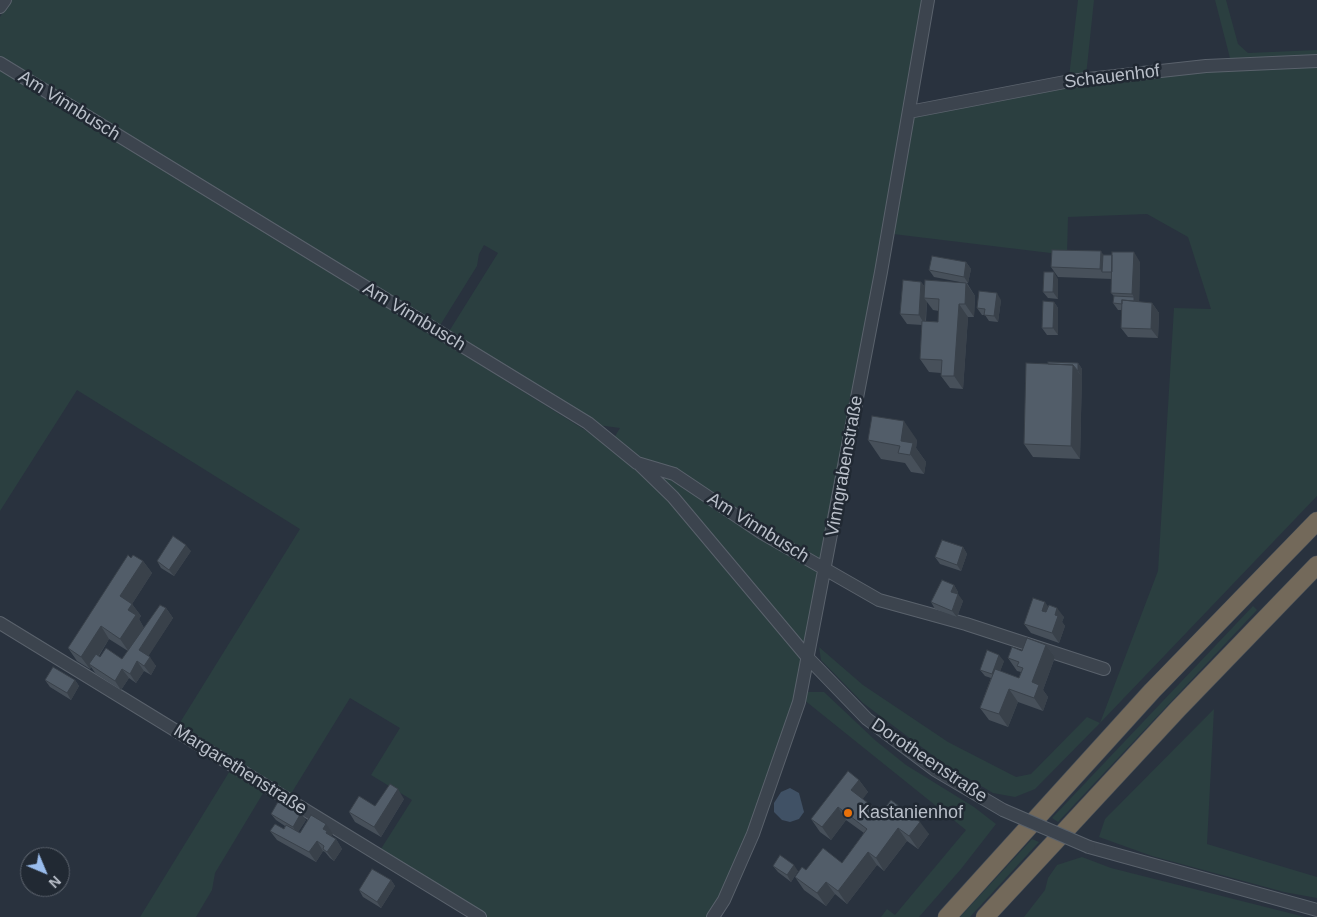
<!DOCTYPE html>
<html>
<head>
<meta charset="utf-8">
<style>
	body { margin:0 }
	#map { position:relative; width:1317px; height:917px; overflow:hidden; background:#29323e; font-family:Arial,sans-serif }
	canvas { display:block }
	.north { position:absolute; left:20px; top:847px; width:50px; height:50px; box-sizing:border-box; background:#212933; border:1px solid #5e656f; border-radius:50%; rotate:135deg; font-size:14px; font-weight:700; line-height:20px; text-align:center; color:#b9bfc9 }
	.north::after { content:''; display:block; margin:auto; width:18px; height:22px; background:#99bced; clip-path:polygon(50% 0,100% 100%,50% 72%,0 100%) }
</style>
</head>
<body>
<div id="map">
<canvas width="1317" height="917"></canvas>
<div class="north">N</div>
</div>
<script>
const context = document.querySelector('canvas').getContext('2d');
context.lineJoin = 'round';
function fill(path, color) { context.fillStyle = color; context.fill(path, 'evenodd'); }
const shape = rows => new Path2D(rows.map(r => 'M' + r).join(''));
function trace(path, color, width, dash) { context.strokeStyle = color; context.lineWidth = width; context.lineCap = dash ? 'butt' : 'round'; context.setLineDash(dash || []); context.stroke(path); }
function drawText(font, color, halo, rows, align = 'center') {
  context.font = font + ' Arial,sans-serif'; context.lineWidth = 5; context.setLineDash([]); context.textBaseline = 'middle'; context.strokeStyle = halo; context.fillStyle = color; for (const [text, x, y, turn = 0] of rows) {
    context.save(); context.translate(x, y); context.rotate((+turn || 0) * Math.PI / 180); context.textAlign = isNaN(turn) ? turn : align; if (halo) context.strokeText(text, 0, 0); context.fillText(text, 0, 0); context.restore();
  }
}
const green = shape([
	[11,0,923,0,846,451,809,639,805,647,698,519,653,473,614,438,620,428,597,425,448,333,498,253,484,245,479,254,477,266,439,327,298,242,294,249,609,445,671,499,799,653,802,660,802,670,796,694,742,851,721,898,708,917,486,917,379,852,412,800,371,775,400,728,350,698,289,797,176,729,300,529,77,390,0,511,0,17],
	[1078,0,1094,0,1086,76,1069,77],
	[1215,0,1226,0,1238,44,1248,53,1317,50,1317,58,1231,62],
	[1317,64,1317,496,1100,723,1035,789,1015,797,993,793,947,766,863,703,821,660,819,647,863,685,948,742,1016,777,1031,774,1087,717,1100,723,1158,571,1174,308,1211,309,1188,237,1147,214,1068,217,1067,255,893,234,910,124,915,116,1069,85,1230,70],
	[1253,606,1257,610,1058,822,1052,818],
	[808,692,824,692,876,741,906,765,974,807,996,824,961,869,919,917,881,917,887,909,895,915,966,830,803,699],
	[1214,709,1207,844,1317,877,1317,898,1284,892,1152,856,1099,837,1105,819],
	[231,769,265,790,215,873,212,890,196,917,140,917],
	[1032,839,1039,842,970,917,960,917],
	[1082,857,1111,868,1305,917,1024,917,1045,890,1048,878,1057,865]
]);
const water = shape([
	[790,788,799,793,804,812,799,819,790,822,782,820,774,812,774,803,781,792]
]);
const minor = shape([
	[0,7,5,0],
	[0,63,588,423,637,463,674,474,762,533,879,600,966,624,1104,669],
	[909,112,1070,81,1206,66,1317,61],
	[640,465,673,497,809,659,867,719,935,770,1003,810],
	[0,623,480,917],
	[1089,847,1317,910],
	[713,917,724,900,753,834,799,702,881,272,928,0]
]);
const highway = shape([
	[947,917,1152,691,1317,521],
	[985,917,1178,709,1317,565]
]);
const minorBridge = shape([
	[1003,810,1089,847]
]);
const wall = shape([
	[1103,255,1140,262,1139,302,1152,303,1159,313,1158,338,1128,337,1121,328,1122,310,1118,310,1113,303,1114,296,1111,293,1112,279,1058,277,1051,267],
	[966,262,971,269,968,283,967,283,975,296,974,317,968,317,963,389,950,388,941,376,941,373,929,372,920,359,922,325,907,324,900,314,921,282,925,287,965,283,934,277,929,270],
	[927,302,933,310,939,311,938,322,926,321],
	[1058,279,1058,299,1048,298,1043,292],
	[1001,300,998,322,989,321,985,315,982,315,977,308],
	[1054,302,1058,308,1058,335,1047,335,1042,328],
	[1078,363,1082,369,1080,459,1033,457,1024,444,1048,364],
	[868,440,917,440,916,448,926,462,924,474,911,472,905,463,881,459],
	[963,547,967,554,961,571,940,564,935,557],
	[191,551,174,576,161,568,157,561],
	[131,558,143,561,152,573,132,604,141,616,139,619,144,628,166,608,173,618,148,656,156,666,151,675,144,671,136,683,129,678,121,690,96,674,91,667,90,669,77,661,68,648],
	[109,639,128,651,122,659,100,657,99,656],
	[954,585,958,592,957,594,963,601,957,617,935,609,931,602],
	[1048,607,1064,617,1062,622,1065,626,1059,643,1031,633,1024,624],
	[1046,645,1055,657,1043,690,1048,697,1043,711,1018,702,1008,727,989,720,980,708,991,678,985,676,980,670,1004,661,1000,671,1019,678,1021,672,1017,671,1008,658,1022,651],
	[45,680,75,680,79,686,71,700,50,687],
	[859,780,868,792,862,799,881,813,929,834,918,849,907,841,884,871,877,865,847,904,835,894,826,906,804,890,795,877,806,870,842,863,864,833,846,820,831,840,820,832,811,819],
	[404,799,381,837,355,822,349,812],
	[271,814,306,820,298,832,300,833,333,834,331,836,336,839,342,849,334,861,330,858,325,852,323,851,316,862,277,840,270,831,284,829,285,826,276,820],
	[773,866,798,871,791,882,778,872],
	[391,880,395,886,381,908,363,897,359,890]
]);
const shadedWall = shape([
	[1101,251,1107,261,1102,272,1100,269],
	[1134,252,1140,262,1139,312,1134,306,1134,297,1132,294],
	[966,262,971,269,968,283,964,277],
	[1054,272,1058,279,1058,299,1053,292],
	[921,282,928,291,924,298,927,302,925,325,919,315],
	[966,283,975,296,974,317,965,304],
	[997,293,1001,300,998,322,994,316],
	[1054,302,1058,308,1058,335,1053,328],
	[1152,303,1159,313,1158,338,1151,329],
	[959,304,968,317,963,389,954,376],
	[1078,363,1082,369,1082,377,1078,371],
	[1073,365,1082,377,1080,459,1071,446],
	[904,421,917,440,916,448,926,462,924,474,901,441],
	[186,545,191,551,174,576,169,570],
	[963,547,967,554,961,571,957,565],
	[143,561,152,573,132,604,141,616,139,619,144,628,129,652,120,639,128,610,120,596],
	[954,585,958,592,956,598,951,592],
	[958,594,963,601,957,617,952,611],
	[1045,602,1052,612,1049,620,1042,611],
	[166,608,173,618,146,660,139,650],
	[1057,608,1064,617,1062,622,1065,626,1059,643,1052,633,1055,615],
	[101,626,109,639,92,666,89,664,91,667,90,669,81,657],
	[1046,645,1055,657,1043,690,1048,697,1043,711,1034,698,1032,682],
	[999,655,1004,661,997,680,992,674],
	[150,657,156,666,151,675,144,666],
	[137,661,144,671,136,683,130,674],
	[122,669,129,678,121,690,115,681],
	[75,680,79,686,71,700,67,693],
	[1009,689,1018,702,1008,727,999,714],
	[859,780,868,792,860,803,851,790],
	[398,789,404,799,381,837,374,827],
	[838,807,846,820,831,840,822,827],
	[301,813,306,820,297,834,293,827],
	[920,822,929,834,918,849,909,836],
	[326,824,333,834,331,837,326,833,323,829],
	[898,828,907,841,884,871,876,858],
	[336,839,342,849,334,861,327,852],
	[317,841,323,851,316,862,309,852],
	[868,852,877,865,847,904,838,891],
	[794,865,798,871,791,882,787,875],
	[391,880,395,886,381,908,377,902],
	[826,882,835,894,826,906,817,893]
]);
const building = shape([
	[1052,250,1101,251,1100,269,1051,267,1052,250],
	[1112,252,1134,252,1132,294,1111,293,1112,252],
	[1103,255,1112,255,1112,272,1102,272,1103,255],
	[932,256,966,262,964,277,929,270,932,256],
	[1044,272,1054,272,1053,292,1043,292,1044,272],
	[903,280,921,282,919,315,900,314,903,280],
	[925,280,966,283,965,304,959,304,954,376,941,376,942,360,920,359,922,321,938,322,939,299,924,298,925,280],
	[979,291,997,293,994,316,984,315,985,309,977,308,979,291],
	[1114,296,1134,297,1134,301,1122,300,1122,304,1113,303,1114,296],
	[1122,300,1152,303,1151,329,1121,328,1122,300],
	[1043,301,1054,302,1053,328,1042,328,1043,301],
	[1048,362,1078,363,1078,371,1073,365,1048,364,1048,362],
	[1026,363,1073,365,1071,446,1024,444,1026,363],
	[872,416,904,421,901,441,913,443,910,455,898,453,900,446,868,440,872,416],
	[173,536,186,545,169,570,157,561,173,536],
	[942,540,963,547,957,565,935,557,942,540],
	[128,555,131,558,133,555,143,561,120,596,132,604,128,610,136,615,120,639,101,626,81,657,68,648,128,555],
	[942,580,954,585,951,592,958,594,952,611,931,602,942,580],
	[1033,598,1045,602,1042,611,1046,612,1049,605,1057,608,1055,615,1058,616,1052,633,1024,624,1033,598],
	[160,605,166,608,139,650,150,657,144,666,137,661,130,674,122,669,115,681,89,664,96,654,100,657,106,648,122,659,160,605],
	[1027,638,1046,645,1032,682,1039,685,1034,698,1009,689,999,714,980,708,995,669,1019,678,1023,668,1017,666,1019,662,1008,658,1012,647,1022,651,1027,638],
	[987,650,999,655,992,674,980,670,987,650],
	[53,667,75,680,67,693,45,680,53,667],
	[848,771,859,780,851,790,881,813,891,800,920,822,909,836,898,828,876,858,868,852,838,891,826,882,817,893,795,877,802,867,806,870,823,848,842,863,867,829,838,807,822,827,811,819,848,771],
	[390,784,398,789,374,827,349,812,359,796,375,806,390,784],
	[279,800,301,813,293,827,271,814,279,800],
	[311,815,326,824,323,829,327,831,326,833,336,839,327,852,323,849,324,846,317,841,309,852,270,831,275,824,284,829,286,825,300,833,311,815],
	[780,855,794,865,787,875,773,866,780,855],
	[372,869,391,880,377,902,359,890,372,869]
]);
const markers = [
	[848,813,5,"#e8710a"]
];
const streetNames = [
	["Schauenhof",1112,77,-7],
	["Am Vinnbusch",69,106,32],
	["Am Vinnbusch",414,317,31],
	["Vinngrabenstraße",845,466,-80],
	["Am Vinnbusch",758,528,32],
	["Dorotheenstraße",929,761,34],
	["Margarethenstraße",240,770,32]
];
const poiNames = [
	["Kastanienhof",858,813]
];
fill(green, '#2b3f40');
fill(water, '#405165');
trace(minor, '#5a626c', 14);
trace(highway, '#474f59', 19);
trace(minor, '#3c444e', 12);
trace(highway, '#73695a', 18);
trace(minorBridge, '#5a626c', 14, []);
trace(minorBridge, '#3c444e', 12);
fill(wall, '#47505a');
fill(shadedWall, '#39414a');
fill(building, '#525d69');
trace(building, '#39414a', 1);
for (const [x, y, r, color] of markers) { const dot = new Path2D(); dot.arc(x, y, r, 0, 2 * Math.PI); context.fillStyle = color; context.fill(dot); trace(dot, '#212933', 2); }
drawText('18px', '#b9bfc9', '#212933', streetNames);
drawText('18px', '#b9bfc9', '#212933', poiNames, 'left');
</script>
</body>
</html>
